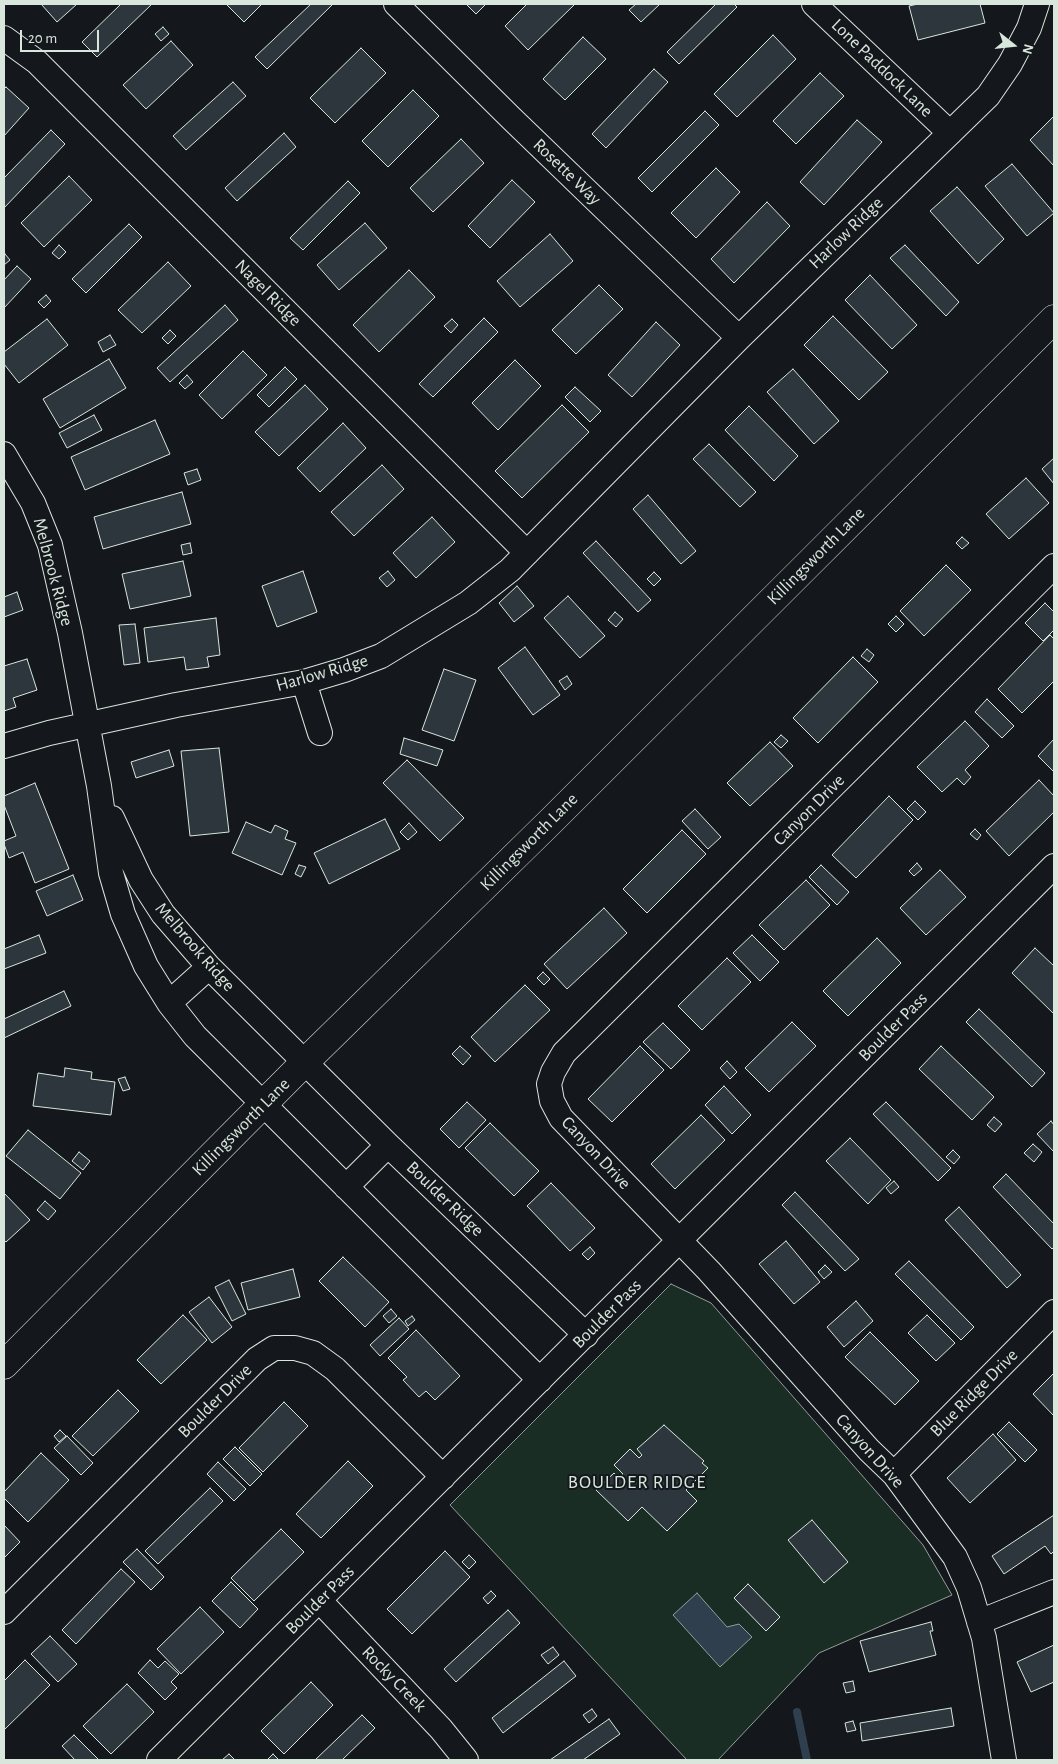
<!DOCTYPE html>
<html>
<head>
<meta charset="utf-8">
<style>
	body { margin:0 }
	#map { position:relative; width:1058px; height:1764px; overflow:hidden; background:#14181c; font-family:"Alegreya Sans",sans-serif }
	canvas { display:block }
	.frame { position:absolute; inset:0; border:5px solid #d8e6dc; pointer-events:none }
	.north { position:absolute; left:988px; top:20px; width:50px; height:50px; -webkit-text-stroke:4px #14181c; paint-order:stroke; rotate:106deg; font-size:14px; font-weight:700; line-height:20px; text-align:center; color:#d8e6dc }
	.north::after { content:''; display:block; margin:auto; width:18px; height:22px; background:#d8e6dc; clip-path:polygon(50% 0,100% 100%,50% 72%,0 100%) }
	.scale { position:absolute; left:20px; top:30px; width:79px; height:22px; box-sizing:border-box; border:2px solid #d8e6dc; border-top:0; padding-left:6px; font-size:15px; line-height:18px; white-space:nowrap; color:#d8e6dc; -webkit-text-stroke:4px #14181c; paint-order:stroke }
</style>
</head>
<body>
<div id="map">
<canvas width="1058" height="1764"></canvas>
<div class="frame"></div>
<div class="north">N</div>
<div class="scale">20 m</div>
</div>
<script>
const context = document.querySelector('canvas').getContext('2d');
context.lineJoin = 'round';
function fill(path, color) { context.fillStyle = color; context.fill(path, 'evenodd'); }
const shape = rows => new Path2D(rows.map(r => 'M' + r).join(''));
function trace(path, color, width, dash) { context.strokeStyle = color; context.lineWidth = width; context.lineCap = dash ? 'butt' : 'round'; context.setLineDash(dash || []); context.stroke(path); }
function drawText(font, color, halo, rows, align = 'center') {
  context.font = font + ' "Alegreya Sans",sans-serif'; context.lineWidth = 4; context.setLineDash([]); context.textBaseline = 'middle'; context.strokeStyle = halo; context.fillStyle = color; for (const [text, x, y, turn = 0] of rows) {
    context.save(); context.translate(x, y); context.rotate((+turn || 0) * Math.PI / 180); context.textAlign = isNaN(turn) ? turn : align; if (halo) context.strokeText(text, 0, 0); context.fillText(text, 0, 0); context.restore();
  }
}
const green = shape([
	[671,1284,711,1303,923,1545,952,1595,819,1653,718,1760,687,1760,450,1505,671,1284]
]);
const water = shape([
	[697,1593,727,1627,739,1624,752,1637,720,1667,673,1615,697,1593]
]);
const stream = shape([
	[797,1712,807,1760]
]);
const building = shape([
	[41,4,77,4,57,22,41,4],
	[121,4,152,4,97,57,82,42,121,4],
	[226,4,262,4,244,22,226,4],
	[311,4,333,4,267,69,255,57,311,4],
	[466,4,486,4,476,14,466,4],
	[527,4,575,4,528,50,505,26,527,4],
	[636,4,660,4,641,22,629,10,636,4],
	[716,4,734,4,737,7,679,64,667,52,716,4],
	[918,4,980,4,985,23,918,40,909,6,918,4],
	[163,27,169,34,161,41,155,34,163,27],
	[773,35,796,59,737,117,714,94,773,35],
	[583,37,606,59,565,100,543,79,583,37],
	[171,41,193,65,146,109,123,85,171,41],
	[361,48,386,73,335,123,310,98,361,48],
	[654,69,668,82,606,148,592,134,654,69],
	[820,73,844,96,796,144,773,121,820,73],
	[233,82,246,96,186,150,173,136,233,82],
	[6,87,29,108,4,136,4,89,6,87],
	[413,90,439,116,388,167,362,141,413,90],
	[705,111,719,125,652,192,638,178,705,111],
	[1054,116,1054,166,1030,140,1054,116],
	[857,120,882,142,824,205,800,182,857,120],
	[51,130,65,144,4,208,4,178,51,130],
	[284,133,296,147,237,201,225,188,284,133],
	[461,139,484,163,433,212,410,188,461,139],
	[1012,164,1054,213,1027,236,985,186,1012,164],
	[716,168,740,192,696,238,671,213,716,168],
	[69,176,92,200,44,247,21,223,69,176],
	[512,180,535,202,490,248,468,226,512,180],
	[348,181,360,193,303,250,290,238,348,181],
	[957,187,1004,239,978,264,930,211,957,187],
	[767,202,790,226,734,283,711,259,767,202],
	[365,223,387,248,339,290,317,265,365,223],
	[129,224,142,237,86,293,72,279,129,224],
	[550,234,573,261,520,307,497,281,550,234],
	[59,245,66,252,59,259,52,253,59,245],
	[905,245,959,302,946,316,890,258,905,245],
	[5,254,10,260,4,265,4,255,5,254],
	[168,262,191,286,142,333,118,310,168,262],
	[17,266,31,279,4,308,4,280,17,266],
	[409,270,435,297,379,352,353,325,409,270],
	[870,275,917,325,892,349,845,300,870,275],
	[599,285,623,309,576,354,552,330,599,285],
	[46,295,51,301,44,308,38,302,46,295],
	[225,305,238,320,170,382,157,368,225,305],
	[833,316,888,372,859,400,804,345,833,316],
	[484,318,498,332,433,397,419,384,484,318],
	[47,319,68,345,19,383,4,364,4,352,47,319],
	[452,319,458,325,451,333,444,326,452,319],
	[656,322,680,345,632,397,608,375,656,322],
	[170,330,176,336,168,344,162,338,170,330],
	[110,335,116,345,103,352,98,342,110,335],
	[243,351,267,375,222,419,199,395,243,351],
	[109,359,126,388,60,428,43,399,109,359],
	[515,360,541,386,498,430,472,403,515,360],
	[285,367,297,379,269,407,257,395,285,367],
	[793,369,839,421,814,444,767,392,793,369],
	[187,375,193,382,185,389,179,383,187,375],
	[305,385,328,409,279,456,255,432,305,385],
	[575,387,601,411,590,422,565,397,575,387],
	[562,405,589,432,522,498,495,471,562,405],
	[749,406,798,456,774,481,725,430,749,406],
	[94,415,102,430,67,448,59,433,94,415],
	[155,420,170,454,85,490,71,457,155,420],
	[343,423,366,448,320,492,297,468,343,423],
	[709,444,756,492,740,507,693,459,709,444],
	[1054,458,1054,484,1042,469,1054,458],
	[382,465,404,489,354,536,331,512,382,465],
	[197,469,201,480,188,485,184,473,197,469],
	[1026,478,1049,503,1009,539,986,514,1026,478],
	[182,492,191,524,103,549,94,517,182,492],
	[648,495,696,551,681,564,633,509,648,495],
	[432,517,455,542,416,578,393,553,432,517],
	[962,537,969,543,962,549,956,543,962,537],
	[596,541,651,600,638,612,583,553,596,541],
	[190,543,192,553,183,555,181,545,190,543],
	[183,561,191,596,130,609,122,574,183,561],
	[946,565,971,590,924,636,900,611,946,565],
	[303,571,317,612,277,627,262,586,303,571],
	[388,571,395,580,387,587,379,578,388,571],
	[654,572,661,579,654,586,647,579,654,572],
	[517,586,534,606,514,622,499,603,517,586],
	[17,592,23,610,4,617,4,597,17,592],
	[568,596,605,636,580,658,544,618,568,596],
	[1045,603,1054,612,1054,630,1043,641,1025,623,1045,603],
	[615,612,623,619,616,627,608,620,615,612],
	[896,616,904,624,896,632,888,624,896,616],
	[216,618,220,655,207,657,209,667,186,670,184,657,148,662,144,628,216,618],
	[135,624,140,663,124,665,119,625,135,624],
	[1050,635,1054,639,1054,681,1022,713,998,689,1050,635],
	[525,647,560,695,533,715,498,668,525,647],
	[867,649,874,655,869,662,861,656,867,649],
	[853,657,878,682,818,743,793,718,853,657],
	[27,659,37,690,13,698,16,707,4,711,4,666,27,659],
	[444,669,476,680,454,741,422,730,444,669],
	[567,676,572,684,565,690,559,681,567,676],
	[987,699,1014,726,1002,738,975,712,987,699],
	[965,721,989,746,965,770,971,777,964,785,957,778,942,792,917,767,965,721],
	[781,735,788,741,781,748,774,742,781,735],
	[404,738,443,750,437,766,400,754,404,738],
	[1054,739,1054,772,1038,756,1054,739],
	[770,742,793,766,750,806,727,783,770,742],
	[219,748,229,832,190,836,181,751,219,748],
	[169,750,174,766,136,778,131,762,169,750],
	[407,760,464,818,440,841,383,783,407,760],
	[1039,780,1054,796,1054,812,1009,856,986,831,1039,780],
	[35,783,69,869,35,883,23,852,9,858,4,844,4,841,16,836,4,805,4,796,35,783],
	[889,796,913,820,856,878,832,855,889,796],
	[915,801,926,812,918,820,907,809,915,801],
	[695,809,721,837,708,849,682,821,695,809],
	[385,819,400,849,329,884,314,853,385,819],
	[246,822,271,833,275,825,288,831,285,839,296,843,282,875,232,853,246,822],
	[409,823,417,832,408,840,400,832,409,823],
	[975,829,981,835,977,840,970,834,975,829],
	[682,830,706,854,647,913,623,889,682,830],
	[917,863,922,869,914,876,909,871,917,863],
	[299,865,306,867,301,877,295,874,299,865],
	[821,865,849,892,837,905,809,877,821,865],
	[940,870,966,897,926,935,900,908,940,870],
	[73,875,83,900,47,916,36,891,73,875],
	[806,880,830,905,784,950,759,925,806,880],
	[604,908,627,933,567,989,544,964,604,908],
	[39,935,46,953,4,969,4,949,39,935],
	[752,935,779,962,760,981,733,953,752,935],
	[877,938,901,963,848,1016,823,991,877,938],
	[1035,948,1054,966,1054,1014,1012,973,1035,948],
	[727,958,751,982,702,1030,678,1006,727,958],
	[543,972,550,979,544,985,537,978,543,972],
	[525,985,550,1010,495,1062,471,1037,525,985],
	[64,991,71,1006,4,1038,4,1019,64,991],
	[979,1009,1045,1073,1032,1087,966,1022,979,1009],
	[792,1022,816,1046,769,1092,745,1068,792,1022],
	[663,1023,690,1050,671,1069,643,1042,663,1023],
	[460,1046,471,1056,463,1065,452,1054,460,1046],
	[640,1046,664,1070,612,1122,588,1099,640,1046],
	[941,1046,994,1097,972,1120,919,1069,941,1046],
	[727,1061,737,1072,730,1079,720,1068,727,1061],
	[65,1068,92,1072,91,1079,115,1082,111,1115,33,1106,38,1073,64,1077,65,1068],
	[125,1077,130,1089,123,1091,118,1079,125,1077],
	[724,1086,751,1115,732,1134,705,1105,724,1086],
	[467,1102,486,1120,459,1148,440,1129,467,1102],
	[886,1102,951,1168,938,1181,873,1114,886,1102],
	[701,1115,725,1140,675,1189,651,1164,701,1115],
	[994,1117,1002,1124,995,1132,987,1125,994,1117],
	[1051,1121,1054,1125,1054,1152,1037,1134,1051,1121],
	[490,1123,539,1171,514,1196,465,1148,490,1123],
	[28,1130,81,1173,60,1199,6,1156,28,1130],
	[850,1138,891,1180,868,1204,826,1161,850,1138],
	[1033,1144,1042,1152,1034,1162,1024,1153,1033,1144],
	[953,1150,960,1157,954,1164,946,1157,953,1150],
	[79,1152,90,1161,83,1170,72,1161,79,1152],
	[1006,1174,1054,1224,1054,1247,1052,1249,993,1187,1006,1174],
	[894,1181,899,1187,891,1194,886,1188,894,1181],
	[551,1183,595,1228,570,1251,527,1206,551,1183],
	[795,1192,859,1259,845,1271,782,1205,795,1192],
	[4,1193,30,1220,6,1242,4,1240,4,1193],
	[45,1201,56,1211,48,1220,37,1210,45,1201],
	[959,1207,1021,1275,1007,1288,945,1220,959,1207],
	[786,1241,820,1282,794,1304,759,1264,786,1241],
	[590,1247,595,1253,588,1260,582,1254,590,1247],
	[343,1257,389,1302,365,1327,319,1281,343,1257],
	[909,1261,974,1327,961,1340,895,1274,909,1261],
	[825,1265,832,1272,824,1279,818,1272,825,1265],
	[293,1269,300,1297,248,1310,241,1283,293,1269],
	[229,1280,246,1314,232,1321,215,1287,229,1280],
	[209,1297,232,1327,212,1343,189,1312,209,1297],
	[856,1301,873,1321,844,1347,827,1327,856,1301],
	[391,1309,397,1316,389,1323,383,1316,391,1309],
	[183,1315,207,1340,161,1384,137,1360,183,1315],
	[927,1315,955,1343,936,1361,908,1333,927,1315],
	[412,1316,415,1320,408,1326,405,1321,412,1316],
	[399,1318,409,1329,380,1356,370,1345,399,1318],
	[416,1330,460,1376,435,1400,426,1391,419,1397,403,1380,407,1377,388,1358,416,1330],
	[870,1332,919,1381,895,1405,845,1357,870,1332],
	[1054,1373,1054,1416,1033,1394,1054,1373],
	[118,1390,139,1411,93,1456,72,1436,118,1390],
	[284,1402,308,1426,263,1472,239,1448,284,1402],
	[1009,1422,1037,1450,1025,1462,997,1434,1009,1422],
	[664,1425,704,1461,702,1463,708,1468,686,1490,697,1501,667,1531,642,1507,628,1521,596,1490,614,1473,619,1478,623,1474,614,1465,630,1449,639,1458,642,1455,637,1449,664,1425],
	[60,1430,66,1436,59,1442,54,1436,60,1430],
	[993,1434,1016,1460,970,1503,947,1478,993,1434],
	[67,1436,93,1463,81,1475,54,1448,67,1436],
	[235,1447,262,1474,250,1486,223,1459,235,1447],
	[41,1453,69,1480,28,1522,4,1498,4,1492,41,1453],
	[348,1461,373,1486,321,1538,296,1514,348,1461],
	[218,1462,246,1489,234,1501,207,1474,218,1462],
	[210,1488,223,1501,158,1564,145,1551,210,1488],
	[1054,1515,1054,1551,1051,1554,1045,1546,1004,1574,992,1556,1054,1515],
	[812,1520,848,1562,824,1583,788,1540,812,1520],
	[4,1525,20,1542,4,1558,4,1525],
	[281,1529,304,1552,254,1601,231,1578,281,1529],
	[137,1549,164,1577,151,1590,123,1562,137,1549],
	[445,1551,470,1577,412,1634,387,1609,445,1551],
	[469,1555,476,1562,469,1569,462,1562,469,1555],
	[121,1569,135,1582,76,1644,62,1630,121,1569],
	[231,1582,258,1609,240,1628,212,1601,231,1582],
	[748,1584,780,1617,766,1631,734,1598,748,1584],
	[491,1591,496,1596,488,1604,483,1598,491,1591],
	[200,1607,224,1632,181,1674,157,1649,200,1607],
	[508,1610,520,1623,456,1682,444,1669,508,1610],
	[931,1622,933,1631,930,1631,936,1655,869,1672,860,1641,931,1622],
	[50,1636,77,1664,58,1682,31,1654,50,1636],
	[1054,1645,1054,1682,1031,1692,1017,1662,1054,1645],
	[553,1647,559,1655,548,1664,541,1655,553,1647],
	[25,1660,50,1685,4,1730,4,1681,25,1660],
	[150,1660,158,1668,165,1661,179,1674,171,1682,177,1688,165,1700,138,1673,150,1660],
	[564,1661,576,1676,503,1733,492,1718,564,1661],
	[853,1681,855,1691,846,1693,843,1683,853,1681],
	[311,1682,333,1705,284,1754,261,1731,311,1682],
	[127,1684,154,1712,111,1754,83,1726,127,1684],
	[951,1708,954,1726,862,1741,860,1723,951,1708],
	[592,1709,597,1716,589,1723,583,1715,592,1709],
	[362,1715,375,1728,342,1760,315,1760,362,1715],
	[609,1719,620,1734,583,1760,550,1760,609,1719],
	[853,1721,856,1730,847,1732,845,1723,853,1721],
	[74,1735,99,1760,75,1760,62,1746,74,1735],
	[229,1754,235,1760,222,1760,229,1754],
	[273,1754,279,1760,267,1760,273,1754]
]);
const street = shape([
	[396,4,511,118,739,338],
	[814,4,950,133],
	[4,38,37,62,527,553],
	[4,454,33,503,50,545,70,633,99,786,111,873,123,914,146,966,169,1003,195,1036,540,1380],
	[304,682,320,733],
	[4,746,49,733,176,705,304,682,344,670,381,656,468,603,510,570,739,338,988,96,1010,64,1029,28,1037,4],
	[112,818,141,880,163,914,209,967,388,1145,586,1335],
	[169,1003,209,967],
	[346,1187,388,1145],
	[894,1474,1054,1312],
	[319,1600,441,1729,466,1760],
	[4,1612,257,1359,274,1348,295,1348,313,1353,335,1369,443,1477],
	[979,1622,1054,1592],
	[159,1760,1054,866],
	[1004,1760,984,1638,969,1588,955,1557,894,1474,869,1450,709,1271,561,1118,552,1101,549,1084,553,1072,564,1053,1054,566]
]);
const secondary = shape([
	[4,1365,305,1062,551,821,1054,319]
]);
const streetNames = [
	["Lone Paddock Lane",882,68,44],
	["Rosette Way",567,172,44],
	["Harlow Ridge",846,233,-44],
	["Nagel Ridge",268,293,45],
	["Killingsworth Lane",816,556,-45],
	["Melbrook Ridge",53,572,75],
	["Harlow Ridge",322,673,-16],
	["Canyon Drive",809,810,-45],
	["Killingsworth Lane",529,842,-45],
	["Melbrook Ridge",195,947,49],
	["Boulder Pass",893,1027,-45],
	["Killingsworth Lane",241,1127,-45],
	["Canyon Drive",596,1153,47],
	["Boulder Ridge",445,1199,44],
	["Boulder Pass",607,1314,-45],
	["Blue Ridge Drive",974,1393,-45],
	["Boulder Drive",215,1401,-45],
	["Canyon Drive",870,1451,48],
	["Boulder Pass",320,1600,-45],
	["Rocky Creek",394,1679,46]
];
const neighbourhoodNames = [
	["BOULDER RIDGE",637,1482]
];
fill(green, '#1a2d24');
trace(green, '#939e99', 1);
fill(water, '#2f3f4d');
trace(water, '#939e99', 1);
trace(stream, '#2f3f4d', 8);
fill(building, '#2c363c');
trace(building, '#d8e6dc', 1);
trace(street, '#d8e6dc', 26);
trace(secondary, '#d8e6dc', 29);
trace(street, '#14181c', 24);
trace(secondary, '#14181c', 28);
drawText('18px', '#d8e6dc', '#14181c', streetNames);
context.letterSpacing = '1px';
drawText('19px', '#d8e6dc', '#14181c', neighbourhoodNames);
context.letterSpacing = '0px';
</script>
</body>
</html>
